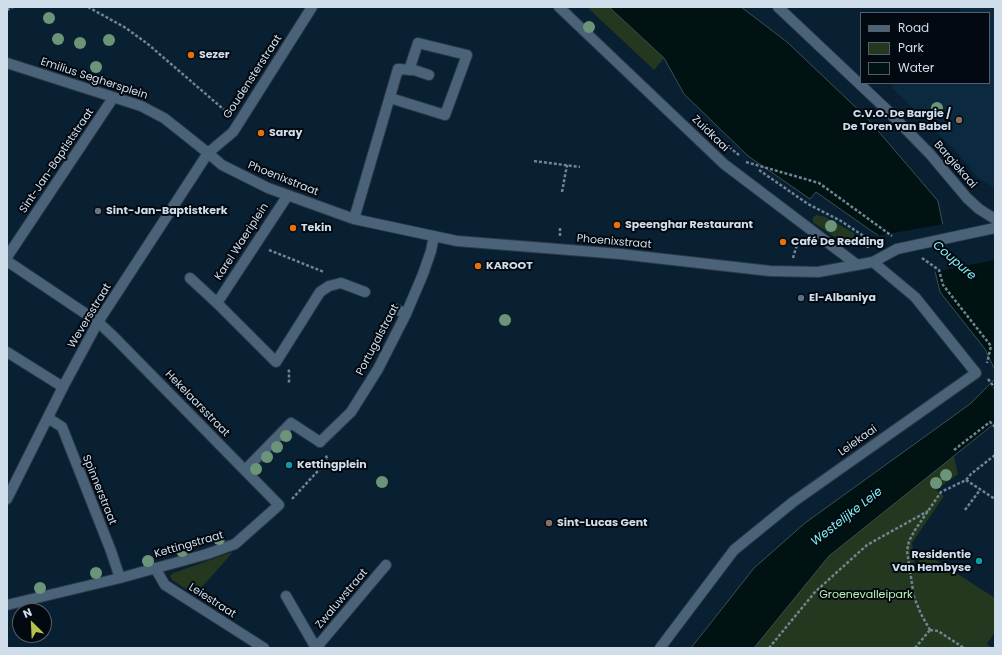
<!DOCTYPE html>
<html>
<head>
<meta charset="utf-8">
<style>
	body { margin:0 }
	#map { position:relative; width:1002px; height:655px; overflow:hidden; background:#082032; font-family:Poppins,sans-serif }
	canvas { display:block }
	.frame { position:absolute; inset:0; border:8px solid #d0deeb; pointer-events:none }
	.legend { position:absolute; left:860px; top:12px; width:130px; height:72px; box-sizing:border-box; background:#020911; border:1px solid #545e68; margin:0; padding:5px 7px; list-style:none; font-size:12px; color:#d0deeb }
	.legend li { display:flex; align-items:center; gap:8px; height:20px }
	.legend b { width:20px; border:1px solid #545e68 }
	.north { position:absolute; left:12px; top:603px; width:40px; height:40px; box-sizing:border-box; background:#020911; border:1px solid #545e68; border-radius:50%; rotate:336deg; font-size:11px; font-weight:700; line-height:16px; text-align:center; color:#d0deeb }
	.north::after { content:''; display:block; margin:auto; width:14px; height:18px; background:#b3c24b; clip-path:polygon(50% 0,100% 100%,50% 72%,0 100%) }
</style>
</head>
<body>
<div id="map">
<canvas width="1002" height="655"></canvas>
<div class="frame"></div>
<ul class="legend">
<li><b style="height:5px;background:#4a6379"></b>Road</li>
<li><b style="height:11px;background:#23381f"></b>Park</li>
<li><b style="height:11px;background:#001212"></b>Water</li>
</ul>
<div class="north">N</div>
</div>
<script>
const context = document.querySelector('canvas').getContext('2d');
context.lineJoin = 'round';
function fill(path, color) { context.fillStyle = color; context.fill(path, 'evenodd'); }
const shape = rows => new Path2D(rows.map(r => 'M' + r).join(''));
function trace(path, color, width, dash) { context.strokeStyle = color; context.lineWidth = width; context.lineCap = dash ? 'butt' : 'round'; context.setLineDash(dash || []); context.stroke(path); }
function drawText(font, color, halo, rows, align = 'center') {
  context.font = font + ' Poppins,sans-serif'; context.lineWidth = 4; context.setLineDash([]); context.textBaseline = 'middle'; context.strokeStyle = halo; context.fillStyle = color; for (const [text, x, y, turn = 0] of rows) {
    context.save(); context.translate(x, y); context.rotate((+turn || 0) * Math.PI / 180); context.textAlign = isNaN(turn) ? turn : align; if (halo) context.strokeText(text, 0, 0); context.fillText(text, 0, 0); context.restore();
  }
}
const built = shape([
	[959,7,995,7,995,188,978,178,957,152,891,87,896,83,989,83,989,13,960,13]
]);
const green = shape([
	[587,7,609,7,664,58,654,70],
	[817,215,825,217,854,233,855,238,839,240,813,222,813,217],
	[954,456,958,474,936,490,944,496,912,543,915,566,925,553,995,598,995,632,987,644,993,648,754,648,829,556],
	[233,552,195,595,172,580,170,576,173,573]
]);
const water = shape([
	[609,7,741,7,787,42,867,118,938,201,943,226,995,260,995,370,985,349,940,292,935,271,873,232,816,192,810,199,748,156,684,94,664,58,609,7],
	[995,379,995,423,829,556,754,648,691,648,754,568,805,523,970,404,995,379]
]);
const pier = shape([
	[945,224,995,257,995,260,934,272,875,236]
]);
const path = shape([
	[88,7,126,28,149,45,229,114],
	[7,10,13,7],
	[729,147,739,155],
	[534,161,580,167],
	[746,162,819,183,892,236],
	[759,170,808,204,841,221,865,237,868,248],
	[562,192,567,165],
	[560,236,560,226],
	[269,250,324,272],
	[793,258,799,238],
	[922,258,939,270,943,285,991,346,987,363],
	[288,370,289,371,289,384],
	[988,379,995,388],
	[954,450,990,422,995,427],
	[966,480,995,499],
	[292,499,328,460,325,454],
	[965,510,980,490],
	[930,630,921,614,914,597,907,551,909,541,915,530,941,492,966,480,971,474,995,455],
	[930,630,938,631,964,648],
	[769,648,815,592,867,545,928,511],
	[915,648,930,630]
]);
const service = shape([
	[396,309,406,314]
]);
const pedestrian = shape([
	[962,235,995,228],
	[873,262,897,249],
	[245,470,291,423,320,442]
]);
const minor = shape([
	[312,7,233,132,208,153,222,165,268,188,354,219,457,241,620,254,770,271,818,272,873,262,915,297,976,373,793,502,734,550,660,648],
	[559,7,724,164,856,264],
	[778,7,885,108,930,154,967,198,979,209,995,219],
	[390,98,445,115,467,55,418,43,409,70],
	[354,219,398,69,414,70,429,75],
	[7,257,113,98],
	[7,261,98,322,114,337,279,505,235,544,207,554,120,578,7,605],
	[190,278,217,303,276,362,320,292,329,286,341,283,365,292],
	[217,303,288,195],
	[7,352,63,387],
	[48,418,62,427,111,551,120,578],
	[320,442,351,412,378,369,406,314,423,274,431,251,434,236],
	[155,568,165,585,264,648],
	[286,596,316,648,386,565]
]);
const tertiary = shape([
	[7,63,141,106,164,118,183,133,208,153,98,322,63,387,7,499]
]);
const pedestrianBridge = shape([
	[897,249,962,235]
]);
const trees = [
	[49,18],
	[589,27],
	[58,39],
	[109,40],
	[80,43],
	[96,67],
	[937,108],
	[831,226],
	[505,320],
	[286,436],
	[277,447],
	[267,457],
	[256,469],
	[946,475],
	[382,482],
	[936,483],
	[219,539],
	[182,551],
	[148,561],
	[96,573],
	[40,588]
];
const markers = [
	[191,55,4,"#e8710a"],
	[959,120,4,"#8d6e63"],
	[261,133,4,"#e8710a"],
	[98,211,4,"#6b7280"],
	[617,225,4,"#e8710a"],
	[293,228,4,"#e8710a"],
	[783,242,4,"#e8710a"],
	[478,266,4,"#e8710a"],
	[801,298,4,"#5c6f8a"],
	[289,465,4,"#0f9aa8"],
	[549,523,4,"#8d6e63"],
	[979,561,4,"#0f9aa8"]
];
const poiNames = [
	["Sezer",199,55],
	["C.V.O. De Bargie /",951,114,"right"],
	["De Toren van Babel",951,127,"right"],
	["Saray",269,133],
	["Sint-Jan-Baptistkerk",106,211],
	["Speenghar Restaurant",625,225],
	["Tekin",301,228],
	["Café De Redding",791,242],
	["KAROOT",486,266],
	["El-Albaniya",809,298],
	["Kettingplein",297,465],
	["Sint-Lucas Gent",557,523],
	["Residentie",971,555,"right"],
	["Van Hembyse",971,568,"right"]
];
const streetNames = [
	["Goudensterstraat",253,77,-57],
	["Emilius Seghersplein",94,79,18],
	["Zuidkaai",710,134,44],
	["Sint-Jan-Baptiststraat",57,161,-56],
	["Bargiekaai",955,165,49],
	["Phoenixstraat",283,179,22],
	["Karel Waeriplein",242,242,-57],
	["Phoenixstraat",614,242,5],
	["Weversstraat",90,316,-59],
	["Portugalstraat",378,340,-62],
	["Hekelaarsstraat",197,404,46],
	["Leiekaai",858,441,-35],
	["Spinnerstraat",99,490,68],
	["Kettingstraat",189,545,-16],
	["Zwaluwstraat",342,599,-50],
	["Leiestraat",212,601,33]
];
const parkNames = [
	["Groenevalleipark",866,595]
];
const waterNames = [
	["Coupure",954,261,41],
	["Westelijke Leie",847,517,-38]
];
fill(built, '#0b2a40');
fill(green, '#23381f');
fill(water, '#001212');
trace(water, '#3e4f53', 1);
fill(pier, '#082032');
trace(service, '#2e3847', 12);
trace(pedestrian, '#2e3847', 12);
trace(minor, '#2e3847', 12);
trace(tertiary, '#2e3847', 12);
trace(path, '#718493', 2.5, [3, 2]);
trace(service, '#4a6379', 10);
trace(pedestrian, '#4a6379', 10);
trace(minor, '#4a6379', 10);
trace(tertiary, '#4a6379', 10);
trace(pedestrianBridge, '#2e3847', 12, []);
trace(pedestrianBridge, '#4a6379', 10);
context.fillStyle = '#6c9479';
for (const [x, y] of trees) { context.beginPath(); context.arc(x, y, 6, 0, 2 * Math.PI); context.fill(); }
for (const [x, y, r, color] of markers) { const dot = new Path2D(); dot.arc(x, y, r, 0, 2 * Math.PI); context.fillStyle = color; context.fill(dot); trace(dot, '#020911', 1.5); }
drawText('bold 11px', '#d0deeb', '#020911', poiNames, 'left');
drawText('11px', '#d0deeb', '#020911', streetNames);
drawText('11px', '#bef2b3', '#020911', parkNames);
drawText('italic 12px', '#85f1f3', '#020911', waterNames);
</script>
</body>
</html>
